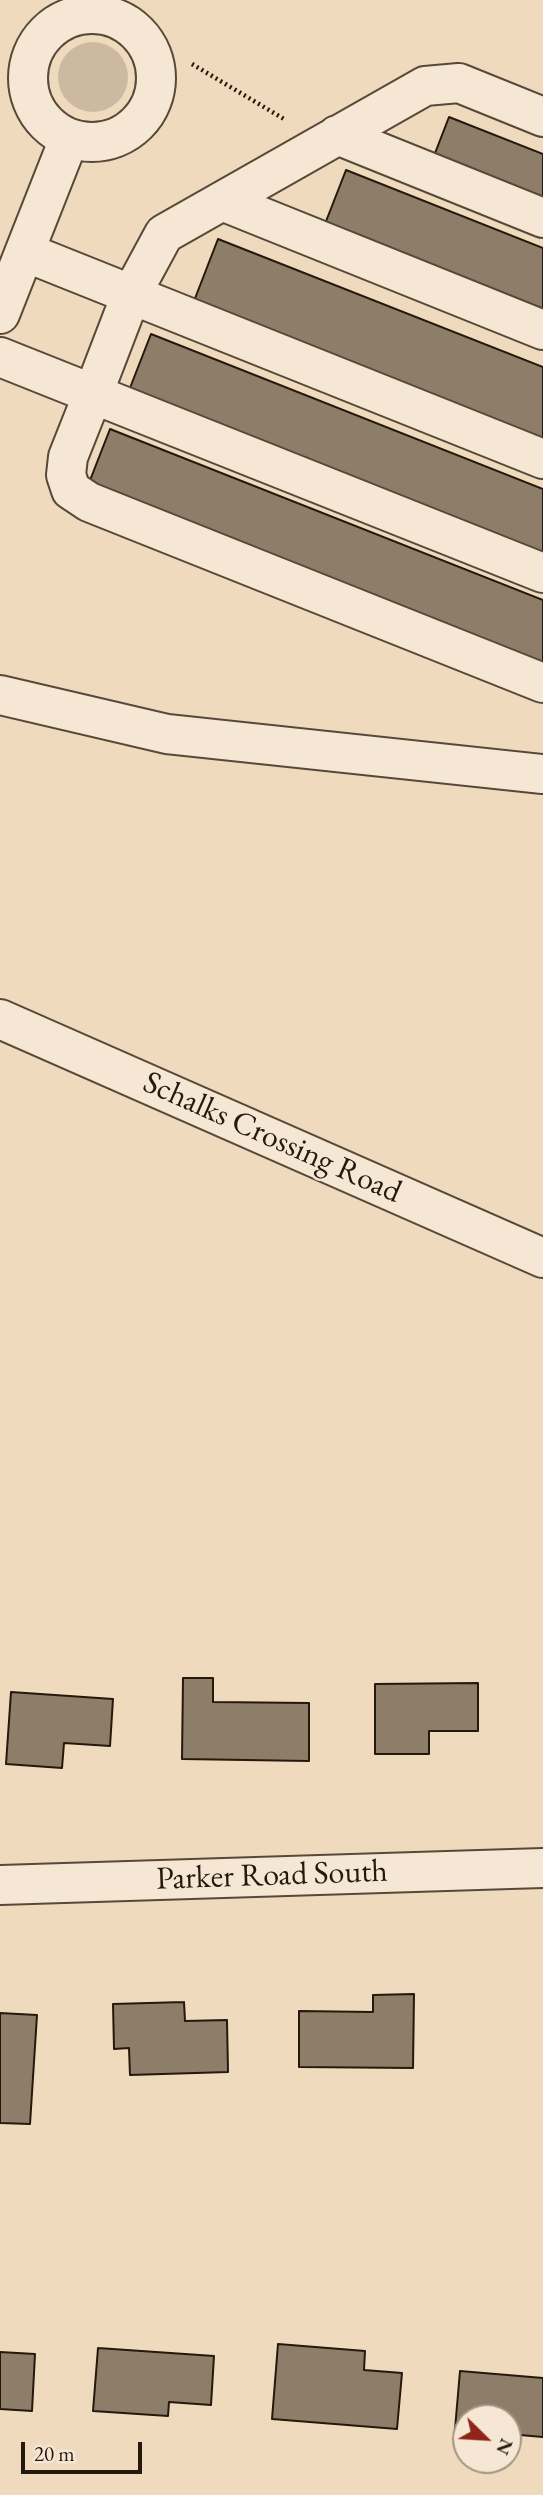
<!DOCTYPE html>
<html>
<head>
<meta charset="utf-8">
<style>
	body { margin:0 }
	#map { position:relative; width:543px; height:2495px; overflow:hidden; background:#f0dabd; font-family:"EB Garamond",serif }
	canvas { display:block }
	.north { position:absolute; left:452px; top:2404px; width:70px; height:70px; box-sizing:border-box; background:#f5e7d4; border:2px solid #a19584; border-radius:50%; rotate:114deg; font-size:19px; font-weight:700; line-height:28px; text-align:center; color:#24190d }
	.north::after { content:''; display:block; margin:auto; width:24px; height:32px; background:#8f2418; clip-path:polygon(50% 0,100% 100%,50% 72%,0 100%) }
	.scale { position:absolute; left:21px; top:2442px; width:121px; height:32px; box-sizing:border-box; border:4px solid #24190d; border-top:0; padding-left:9px; font-size:21px; line-height:24px; white-space:nowrap; color:#24190d; -webkit-text-stroke:5px #f5e7d4; paint-order:stroke }
</style>
</head>
<body>
<div id="map">
<canvas width="543" height="2495"></canvas>
<div class="north">N</div>
<div class="scale">20 m</div>
</div>
<script>
const context = document.querySelector('canvas').getContext('2d');
context.lineJoin = 'round';
function fill(path, color) { context.fillStyle = color; context.fill(path, 'evenodd'); }
const shape = rows => new Path2D(rows.map(r => 'M' + r).join(''));
function trace(path, color, width, dash) { context.strokeStyle = color; context.lineWidth = width; context.lineCap = dash ? 'butt' : 'round'; context.setLineDash(dash || []); context.stroke(path); }
function drawText(font, color, halo, rows, align = 'center') {
  context.font = font + ' "EB Garamond",serif'; context.lineWidth = 5; context.setLineDash([]); context.textBaseline = 'middle'; context.strokeStyle = halo; context.fillStyle = color; for (const [text, x, y, turn = 0] of rows) {
    context.save(); context.translate(x, y); context.rotate((+turn || 0) * Math.PI / 180); context.textAlign = isNaN(turn) ? turn : align; if (halo) context.strokeText(text, 0, 0); context.fillText(text, 0, 0); context.restore();
  }
}
const green = shape([
	'58 77a35 35 0 1 1 70 0a35 35 0 1 1-70 0Z'
]);
const building = shape([
	[449,117,543,154,543,205,432,161,449,117],
	[346,170,543,248,543,316,323,229,346,170],
	[218,239,543,367,543,439,194,301,218,239],
	[151,334,543,489,543,557,128,393,151,334],
	[110,429,543,600,543,668,87,488,110,429],
	[183,1678,213,1678,213,1702,309,1703,309,1761,182,1759,183,1678],
	[478,1683,478,1731,429,1731,429,1754,375,1754,375,1684,478,1683],
	[11,1692,113,1699,110,1746,64,1743,62,1768,6,1764,11,1692],
	[414,1994,413,2068,299,2067,299,2011,373,2012,373,1995,414,1994],
	[184,2002,185,2021,227,2020,228,2072,130,2075,129,2048,114,2049,113,2004,184,2002],
	[0,2013,37,2015,30,2124,0,2123,0,2013],
	[278,2344,365,2351,364,2370,402,2373,397,2429,272,2419,278,2344],
	[98,2348,214,2356,211,2405,169,2402,168,2416,93,2411,98,2348],
	[0,2352,35,2354,32,2411,0,2409,0,2352],
	[460,2371,543,2378,543,2437,508,2434,508,2418,466,2418,466,2430,455,2429,460,2371]
]);
const path = shape([
	[192,64,284,119]
]);
const minor = shape([
	'28 78a64 64 0 1 1 128 0a64 64 0 1 1-128 0Z',
	[337,135,543,218],
	[222,201,543,330],
	[25,252,543,459],
	[0,314,69,139],
	[0,357,93,394,131,295,164,234,425,86,459,83,543,117],
	[543,573,93,394,68,457,66,475,71,490,89,502,543,683],
	[0,695,167,734,543,774],
	[0,1019,543,1258],
	[0,1885,543,1868]
]);
const streetNames = [
	["Schalks Crossing Road",272,1138,24],
	["Parker Road South",272,1876,-2]
];
fill(green, '#cdb99f');
fill(building, '#8e7d69');
trace(building, '#24190d', 2);
trace(minor, '#574939', 42);
trace(path, '#24190d', 4.5, [2, 3.5]);
trace(minor, '#f5e7d4', 38);
drawText('32px', '#24190d', '#f5e7d4', streetNames);
</script>
</body>
</html>
